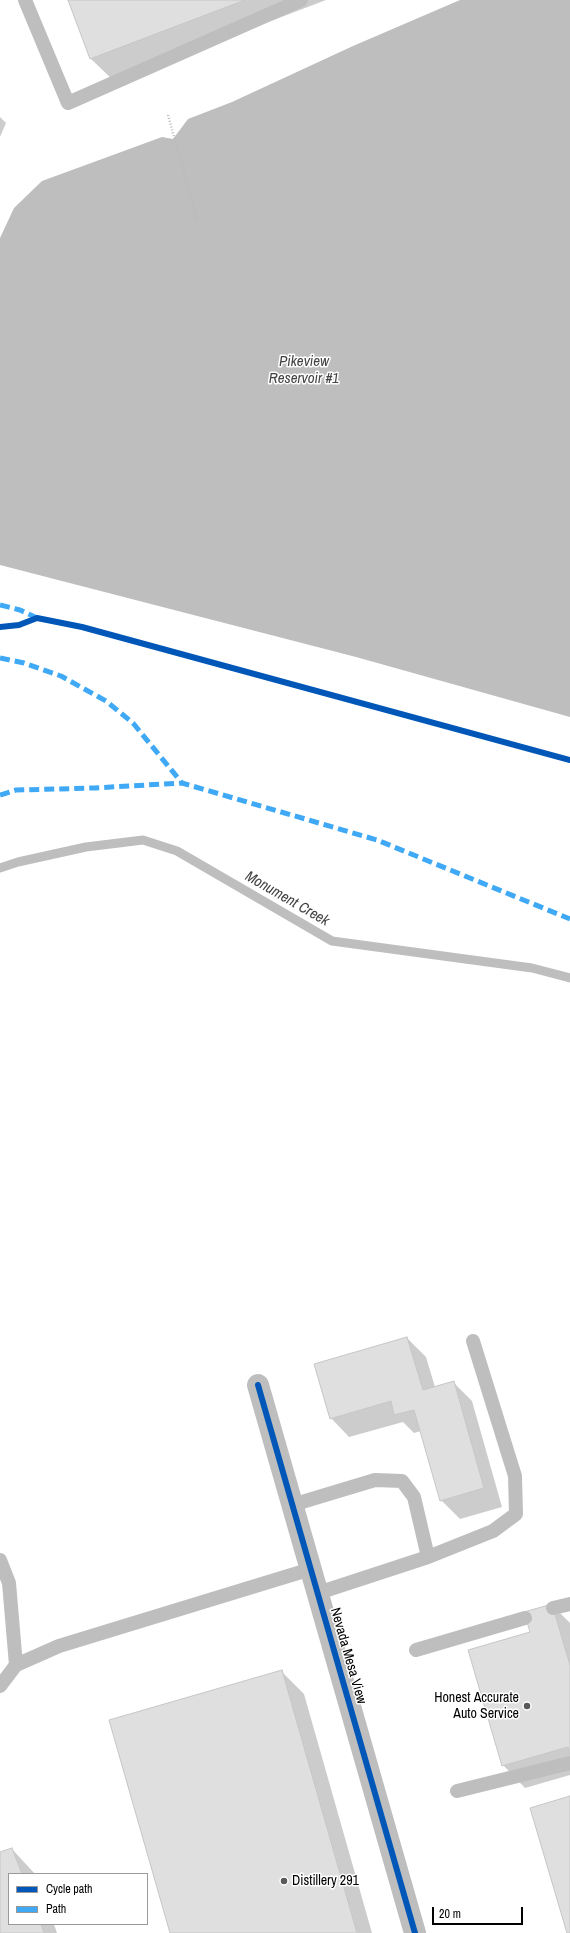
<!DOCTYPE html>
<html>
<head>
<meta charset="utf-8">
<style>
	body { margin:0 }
	#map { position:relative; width:570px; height:1933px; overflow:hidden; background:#fff; font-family:"Archivo Narrow",sans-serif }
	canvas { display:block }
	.legend { position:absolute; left:8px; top:1873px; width:140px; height:52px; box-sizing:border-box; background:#fff; border:1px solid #999; margin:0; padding:5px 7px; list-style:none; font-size:12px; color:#000 }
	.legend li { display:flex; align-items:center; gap:8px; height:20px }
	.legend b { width:20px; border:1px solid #999 }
	.scale { position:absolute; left:432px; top:1907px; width:91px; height:18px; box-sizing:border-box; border:2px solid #000; border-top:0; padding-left:5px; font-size:12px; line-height:14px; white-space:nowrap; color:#000; -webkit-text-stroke:3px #fff; paint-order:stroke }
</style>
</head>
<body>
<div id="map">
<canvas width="570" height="1933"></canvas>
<ul class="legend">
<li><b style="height:5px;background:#0057b8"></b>Cycle path</li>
<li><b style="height:5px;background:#3fa9f5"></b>Path</li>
</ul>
<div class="scale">20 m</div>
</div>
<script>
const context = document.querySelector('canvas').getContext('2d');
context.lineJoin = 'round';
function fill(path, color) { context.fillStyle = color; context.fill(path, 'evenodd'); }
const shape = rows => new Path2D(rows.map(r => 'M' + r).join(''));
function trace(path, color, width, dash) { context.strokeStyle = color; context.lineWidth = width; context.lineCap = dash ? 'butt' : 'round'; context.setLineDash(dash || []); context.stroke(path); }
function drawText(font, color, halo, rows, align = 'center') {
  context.font = font + ' "Archivo Narrow",sans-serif'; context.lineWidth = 3; context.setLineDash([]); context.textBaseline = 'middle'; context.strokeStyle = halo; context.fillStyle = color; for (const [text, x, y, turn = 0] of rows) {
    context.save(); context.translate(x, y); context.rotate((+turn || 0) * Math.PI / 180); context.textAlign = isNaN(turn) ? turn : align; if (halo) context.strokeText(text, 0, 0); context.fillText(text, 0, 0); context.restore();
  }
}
const water = shape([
	[460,0,570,0,570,717,356,657,0,565,0,238,14,208,42,181,162,137,173,139,188,119,232,102,353,46]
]);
const shadow = shape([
	[69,0,326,0,114,81,91,59],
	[0,117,6,123,0,137],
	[407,1338,426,1357,435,1387,453,1382,472,1401,502,1507,460,1519,441,1500,421,1431,414,1433,403,1422,349,1437,331,1418],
	[552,1605,570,1623,570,1775,525,1788,503,1765,531,1633],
	[281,1671,304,1694,372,1933,171,1933],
	[12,1849,35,1874,9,1874,9,1924,54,1924,57,1933,0,1933,0,1853]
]);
const stream = shape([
	[0,868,18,862,86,847,143,840,177,851,332,941,532,968,570,978]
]);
const building = shape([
	[68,0,245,0,90,59,68,0],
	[407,1337,423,1390,454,1381,484,1488,440,1501,414,1410,394,1415,391,1401,330,1419,314,1364,407,1337],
	[552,1604,570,1665,570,1755,568,1747,502,1766,468,1650,530,1632,524,1612,552,1604],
	[282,1670,357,1933,170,1933,109,1720,282,1670],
	[570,1796,570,1933,567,1933,530,1808,570,1796],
	[12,1848,22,1874,9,1874,9,1924,41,1924,44,1933,0,1933,0,1852,12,1848]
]);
const path = shape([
	[168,115,197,220]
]);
const service = shape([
	[25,0,68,103,301,0],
	[292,1505,375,1480,402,1481,414,1497,428,1557,318,1593],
	[428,1557,493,1531,516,1514,515,1476,473,1341],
	[0,1560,9,1583,16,1665,0,1686],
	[553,1608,570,1604],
	[416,1650,525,1618],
	[16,1665,59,1646,311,1569],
	[457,1791,570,1763]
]);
const minor = shape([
	[258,1385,415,1933]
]);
const quiet = shape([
	[0,605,20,610,37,618],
	[0,658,24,663,61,676,106,701,133,723,182,783,377,840,570,919],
	[0,795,16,790,94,788,182,783]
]);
const cycleway = shape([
	[0,627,19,625,37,618,82,627,570,760],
	[258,1385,415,1933]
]);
const markers = [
	[527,1706,4,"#595959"],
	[284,1881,4,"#595959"]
];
const streetNames = [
	["Nevada Mesa View",348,1656,74]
];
const poiNames = [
	["Honest Accurate",519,1698],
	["Auto Service",519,1714],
	["Distillery 291",292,1881,"left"]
];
const waterNames = [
	["Pikeview",304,362],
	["Reservoir #1",304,379],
	["Monument Creek",287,899,30]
];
fill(water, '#bebebe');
fill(shadow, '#0003');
trace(stream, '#bebebe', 9);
fill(building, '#dfdfdf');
trace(building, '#c6c6c6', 1);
trace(path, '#b9b9b9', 2.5, [1, 2]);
trace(service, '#bebebe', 14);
trace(minor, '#bebebe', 22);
trace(quiet, '#3fa9f5', 5, [10, 5]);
trace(cycleway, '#0057b8', 6);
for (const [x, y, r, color] of markers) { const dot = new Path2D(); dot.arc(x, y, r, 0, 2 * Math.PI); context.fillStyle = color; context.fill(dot); trace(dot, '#fff', 1.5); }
drawText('14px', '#000', '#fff', streetNames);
drawText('14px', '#000', '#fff', poiNames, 'right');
drawText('italic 15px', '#434343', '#fff', waterNames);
</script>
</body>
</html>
